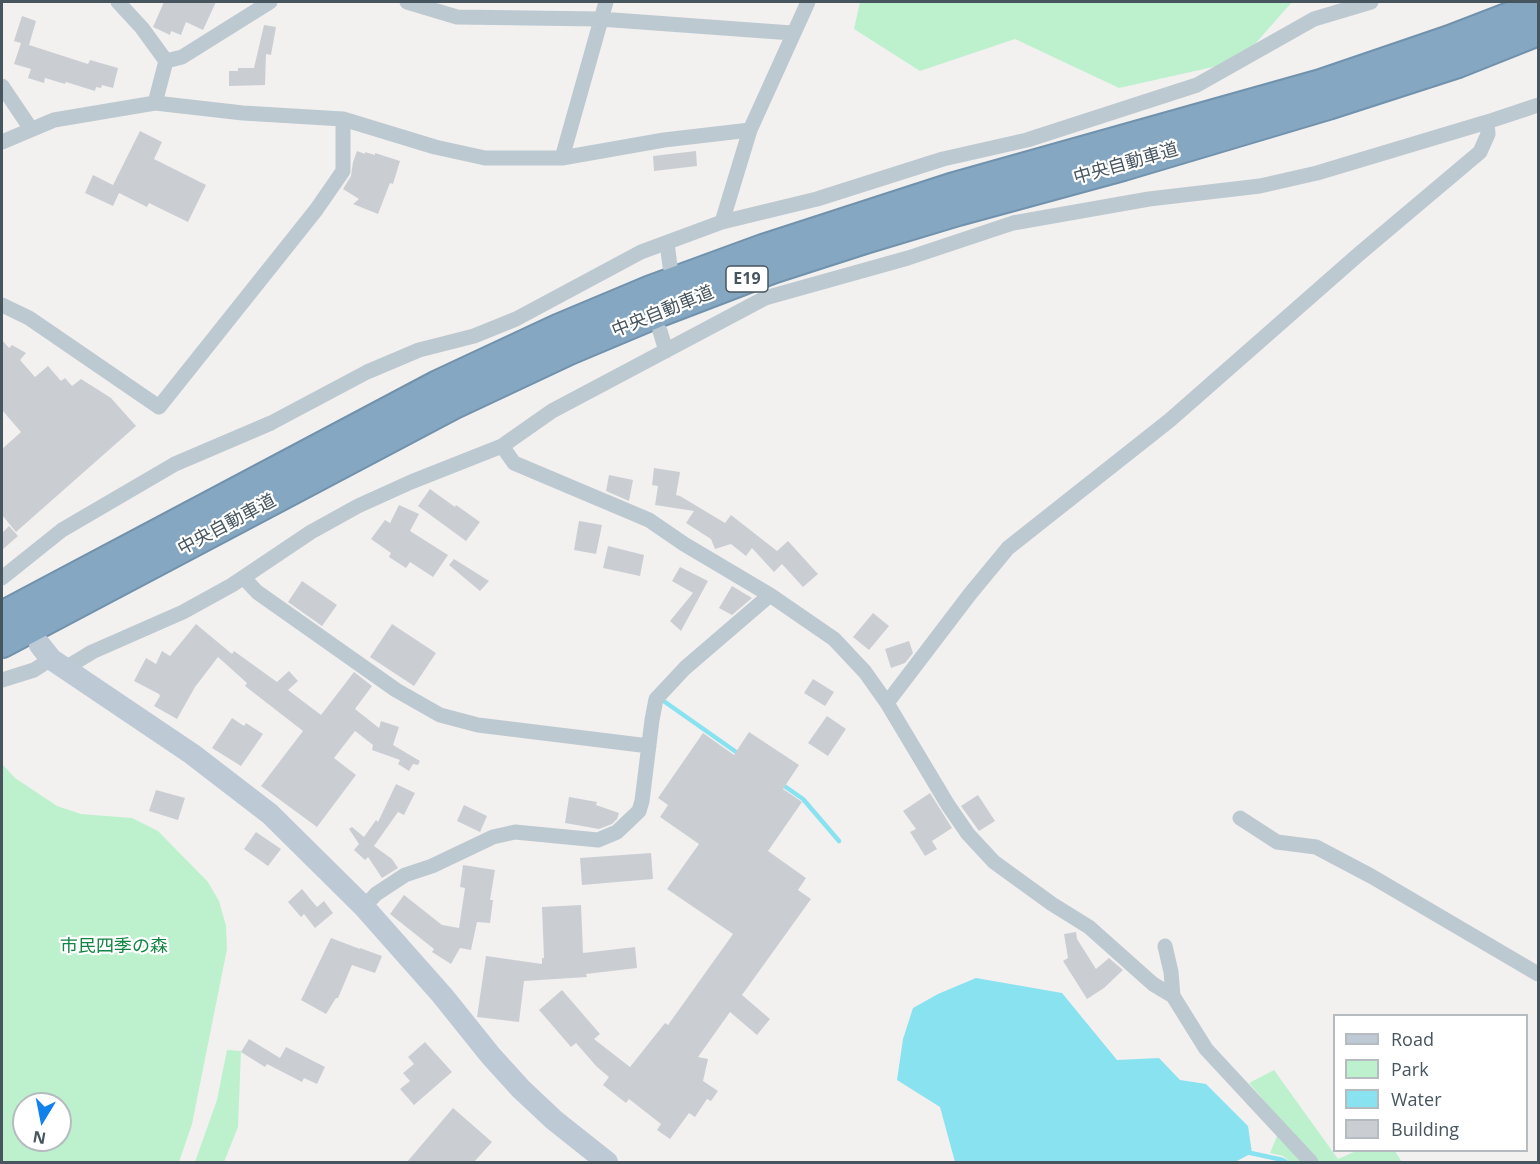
<!DOCTYPE html>
<html>
<head>
<meta charset="utf-8">
<style>
	body { margin:0 }
	#map { position:relative; width:1540px; height:1164px; overflow:hidden; background:#f3f0f0; font-family:"Open Sans",sans-serif }
	canvas { display:block }
	.frame { position:absolute; inset:0; border:3px solid #47555f; pointer-events:none }
	.legend { position:absolute; left:1333px; top:1014px; width:195px; height:138px; box-sizing:border-box; background:#fff; border:2px solid #b5bbbf; margin:0; padding:8px 10px; list-style:none; font-size:18px; color:#47555f }
	.legend li { display:flex; align-items:center; gap:12px; height:30px }
	.legend b { width:30px; border:2px solid #b5bbbf }
	.north { position:absolute; left:12px; top:1092px; width:60px; height:60px; box-sizing:border-box; background:#fff; border:2px solid #b5bbbf; border-radius:50%; rotate:190deg; font-size:16px; font-weight:700; line-height:24px; text-align:center; color:#47555f }
	.north::after { content:''; display:block; margin:auto; width:21px; height:27px; background:#1181ec; clip-path:polygon(50% 0,100% 100%,50% 72%,0 100%) }
</style>
</head>
<body>
<div id="map">
<canvas width="1540" height="1164"></canvas>
<div class="frame"></div>
<ul class="legend">
<li><b style="height:8px;background:#bdcad5"></b>Road</li>
<li><b style="height:16px;background:#bdf1ce"></b>Park</li>
<li><b style="height:16px;background:#89e2f0"></b>Water</li>
<li><b style="height:16px;background:#caced3"></b>Building</li>
</ul>
<div class="north">N</div>
</div>
<script>
const context = document.querySelector('canvas').getContext('2d');
context.lineJoin = 'round';
function fill(path, color) { context.fillStyle = color; context.fill(path, 'evenodd'); }
const shape = rows => new Path2D(rows.map(r => 'M' + r).join(''));
function trace(path, color, width, dash) { context.strokeStyle = color; context.lineWidth = width; context.lineCap = dash ? 'butt' : 'round'; context.setLineDash(dash || []); context.stroke(path); }
function drawText(font, color, halo, rows, align = 'center') {
  context.font = font + ' "Open Sans","Noto Sans JP",sans-serif'; context.lineWidth = 4.5; context.setLineDash([]); context.textBaseline = 'middle'; context.strokeStyle = halo; context.fillStyle = color; for (const [text, x, y, turn = 0] of rows) {
    context.save(); context.translate(x, y); context.rotate((+turn || 0) * Math.PI / 180); context.textAlign = isNaN(turn) ? turn : align; if (halo) context.strokeText(text, 0, 0); context.fillText(text, 0, 0); context.restore();
  }
}
const green = shape([
	[860,2,1292,2,1240,61,1119,88,1015,39,920,71,854,29],
	[2,764,15,778,57,806,81,814,132,818,158,831,208,882,219,901,226,926,227,949,192,1124,179,1162,2,1162],
	[24,1104,60,1104,60,1140,24,1140],
	[227,1050,241,1051,238,1127,224,1162,195,1162,217,1100],
	[1274,1070,1338,1159,1356,1151,1395,1151,1402,1162,1290,1162,1283,1156,1270,1153,1277,1136,1287,1127,1249,1083]
]);
const water = shape([
	[976,978,1062,993,1117,1060,1159,1058,1180,1080,1206,1084,1248,1126,1252,1153,1235,1162,955,1162,940,1107,897,1080,903,1039,913,1008,938,994]
]);
const stream = shape([
	[665,702,739,754],
	[780,783,803,799,839,841],
	[1246,1152,1283,1160,1286,1162]
]);
const building = shape([
	[164,2,216,2,203,30,186,22,181,35,171,31,170,35,153,27],
	[22,16,36,21,29,45,88,64,90,60,118,68,113,88,102,85,101,88,96,87,95,91,66,82,65,84,45,78,44,83,28,78,31,69,14,64,21,43,14,41],
	[264,25,276,27,271,55,266,54,265,85,229,86,229,71,238,71,238,68,254,68],
	[140,131,162,142,154,159,206,185,188,222,149,203,147,207,119,193,113,206,85,193,93,175,113,185],
	[357,151,365,154,365,152,375,155,375,153,400,161,393,184,390,183,378,214,353,204,359,199,343,189,351,176,353,162],
	[696,151,697,166,654,171,653,156],
	[2,340,9,348,12,345,26,353,20,360,35,377,48,366,61,381,65,378,72,386,81,379,111,398,136,426,16,532,2,515,2,449,21,432,2,410],
	[654,468,680,472,676,495,680,496,725,523,731,515,777,551,788,541,818,574,803,587,782,564,774,572,752,548,746,556,731,544,715,549,711,539,686,523,694,511,655,505,658,486,652,485],
	[609,475,633,480,629,501,606,491],
	[430,489,455,507,456,505,480,522,466,541,418,506],
	[399,505,419,514,410,531,448,555,433,577,410,562,406,568,389,557,391,553,371,539,385,520,390,523],
	[579,521,602,525,596,554,574,550],
	[9,526,18,536,2,550,2,533],
	[608,546,644,555,640,576,603,568],
	[454,559,489,581,480,591,449,565],
	[680,567,708,581,681,631,670,621,693,593,672,581],
	[302,581,337,605,322,626,288,602],
	[732,586,752,598,732,615,719,608],
	[873,613,889,626,869,650,853,637],
	[196,624,232,654,234,651,277,682,289,671,298,681,288,690,321,715,354,672,372,686,355,709,379,728,381,721,399,727,393,745,420,761,418,765,413,764,409,771,398,764,400,760,372,750,373,745,355,731,334,758,356,775,317,827,261,786,303,731,245,686,247,683,218,657,195,687,177,719,154,706,160,696,159,694,134,681,146,658,156,664,162,651,170,656],
	[392,624,436,653,414,686,370,657],
	[909,641,913,653,905,663,891,668,885,649],
	[813,679,834,692,825,706,804,693],
	[827,716,846,729,828,756,808,743],
	[232,718,244,726,246,723,263,734,241,766,212,748],
	[749,732,799,765,783,789,802,802,768,851,806,878,798,890,811,899,742,995,770,1019,757,1035,730,1012,698,1057,708,1059,703,1081,718,1091,711,1101,707,1099,695,1117,689,1113,670,1139,657,1130,661,1124,629,1099,626,1103,603,1085,609,1077,597,1067,576,1043,571,1047,539,1010,562,990,600,1034,594,1039,630,1067,665,1023,668,1025,733,934,667,889,699,844,660,817,668,805,658,798,703,733,734,755],
	[396,784,415,793,404,815,398,812,374,846,392,859,398,868,382,878,368,857,365,860,354,850,359,844,349,829,352,827,364,837,376,820,378,822],
	[156,790,185,798,178,820,149,811],
	[930,793,952,828,932,841,937,849,925,856,910,832,916,829,903,811],
	[978,795,995,821,979,831,961,806],
	[569,797,597,802,596,805,619,813,617,819,612,824,599,829,565,823],
	[464,805,487,816,480,832,457,821],
	[256,832,281,849,268,866,244,849],
	[651,853,653,879,582,885,580,858],
	[463,865,495,870,490,900,493,900,490,923,477,922,471,950,460,948,451,964,432,952,434,949,390,914,404,895,442,925,459,928,465,888,460,887],
	[302,889,317,907,324,901,333,913,315,928,304,914,301,917,288,902],
	[581,905,583,953,635,947,637,968,586,974,587,977,524,981,519,1022,477,1017,486,956,542,964,542,958,544,958,542,907],
	[1076,932,1077,939,1096,969,1109,958,1123,970,1104,988,1087,999,1063,961,1068,958,1064,934],
	[331,938,360,949,360,948,382,956,375,973,352,965,338,998,336,998,326,1014,301,1000],
	[249,1039,280,1058,286,1047,325,1067,317,1084,304,1078,302,1082,267,1064,265,1067,241,1052],
	[425,1042,452,1072,414,1105,400,1089,410,1081,403,1073,414,1064,408,1057],
	[453,1108,492,1142,474,1162,407,1162]
]);
const street = shape([
	[118,2,142,28,166,61],
	[407,2,457,17,600,19,792,33],
	[166,61,182,57,270,2],
	[2,86,31,129],
	[155,103,166,61],
	[2,142,54,120,155,103,243,113,343,119,435,147,485,158,562,158,664,140,750,130],
	[562,158,606,2],
	[722,222,750,130,808,2],
	[667,243,670,266],
	[2,305,29,318,159,407,316,210,343,171,343,119],
	[660,331,666,351],
	[502,446,514,463,649,520,684,544,770,595,834,639,865,672,887,703,948,805,968,834,994,862,1052,904,1089,927,1153,984,1173,996,1206,1049,1311,1162],
	[2,578,62,530,175,464,271,423,367,372,419,350,474,336,516,319,641,252,722,222,817,199,943,159,1027,140,1197,85,1314,19,1371,2],
	[244,578,257,592,396,690,440,715,478,725,649,746],
	[64,669,92,652,183,612,232,585,311,532,358,506,411,482,502,446,552,411,765,298,908,258,1013,223,1149,199,1260,186,1317,173,1487,122,1538,105],
	[2,680,34,670,51,659],
	[887,703,970,594,1008,548,1170,420,1359,254,1480,152,1488,134,1487,122],
	[1240,818,1277,842,1316,847,1371,876,1538,974],
	[364,907,376,894,405,875,432,866,493,837,515,832,598,840,617,832,639,811,642,801,652,720,656,699,685,668,770,595],
	[1165,946,1171,972,1173,996]
]);
const secondary = shape([
	[40,645,51,659,192,754,270,814,364,907,442,995,491,1056,521,1089,554,1120,607,1162]
]);
const highway = shape([
	[2,616,438,385,558,329,651,290,763,249,951,188,1321,84,1450,40,1538,6],
	[2,643,452,405,569,350,657,313,772,269,865,239,958,211,1123,166,1328,105,1458,63,1538,31]
]);
const shields = [
	[747,279,42]
];
const shieldNames = [
	["E19",747,279]
];
const streetNames = [
	["中央自動車道",1126,164,-16],
	["中央自動車道",663,312,-22],
	["中央自動車道",227,525,-28]
];
const parkNames = [
	["市民四季の森",114,947]
];
fill(green, '#bdf1ce');
fill(water, '#89e2f0');
trace(stream, '#89e2f0', 4.5);
fill(building, '#caced3');
trace(highway, '#7192ad', 32);
trace(street, '#bdc9d0', 15);
trace(secondary, '#bdcad5', 22);
trace(highway, '#86a7c1', 28);
for (const [x, y, w] of shields) { const box = new Path2D(); box.roundRect(x - w / 2, y - 13, w, 26, 4.5); context.fillStyle = '#fff'; context.fill(box); trace(box, '#47555f', 1.5); }
drawText('bold 16px', '#47555f', null, shieldNames);
drawText('18px', '#47555f', '#fff', streetNames);
drawText('18px', '#138543', '#fff', parkNames);
</script>
</body>
</html>
